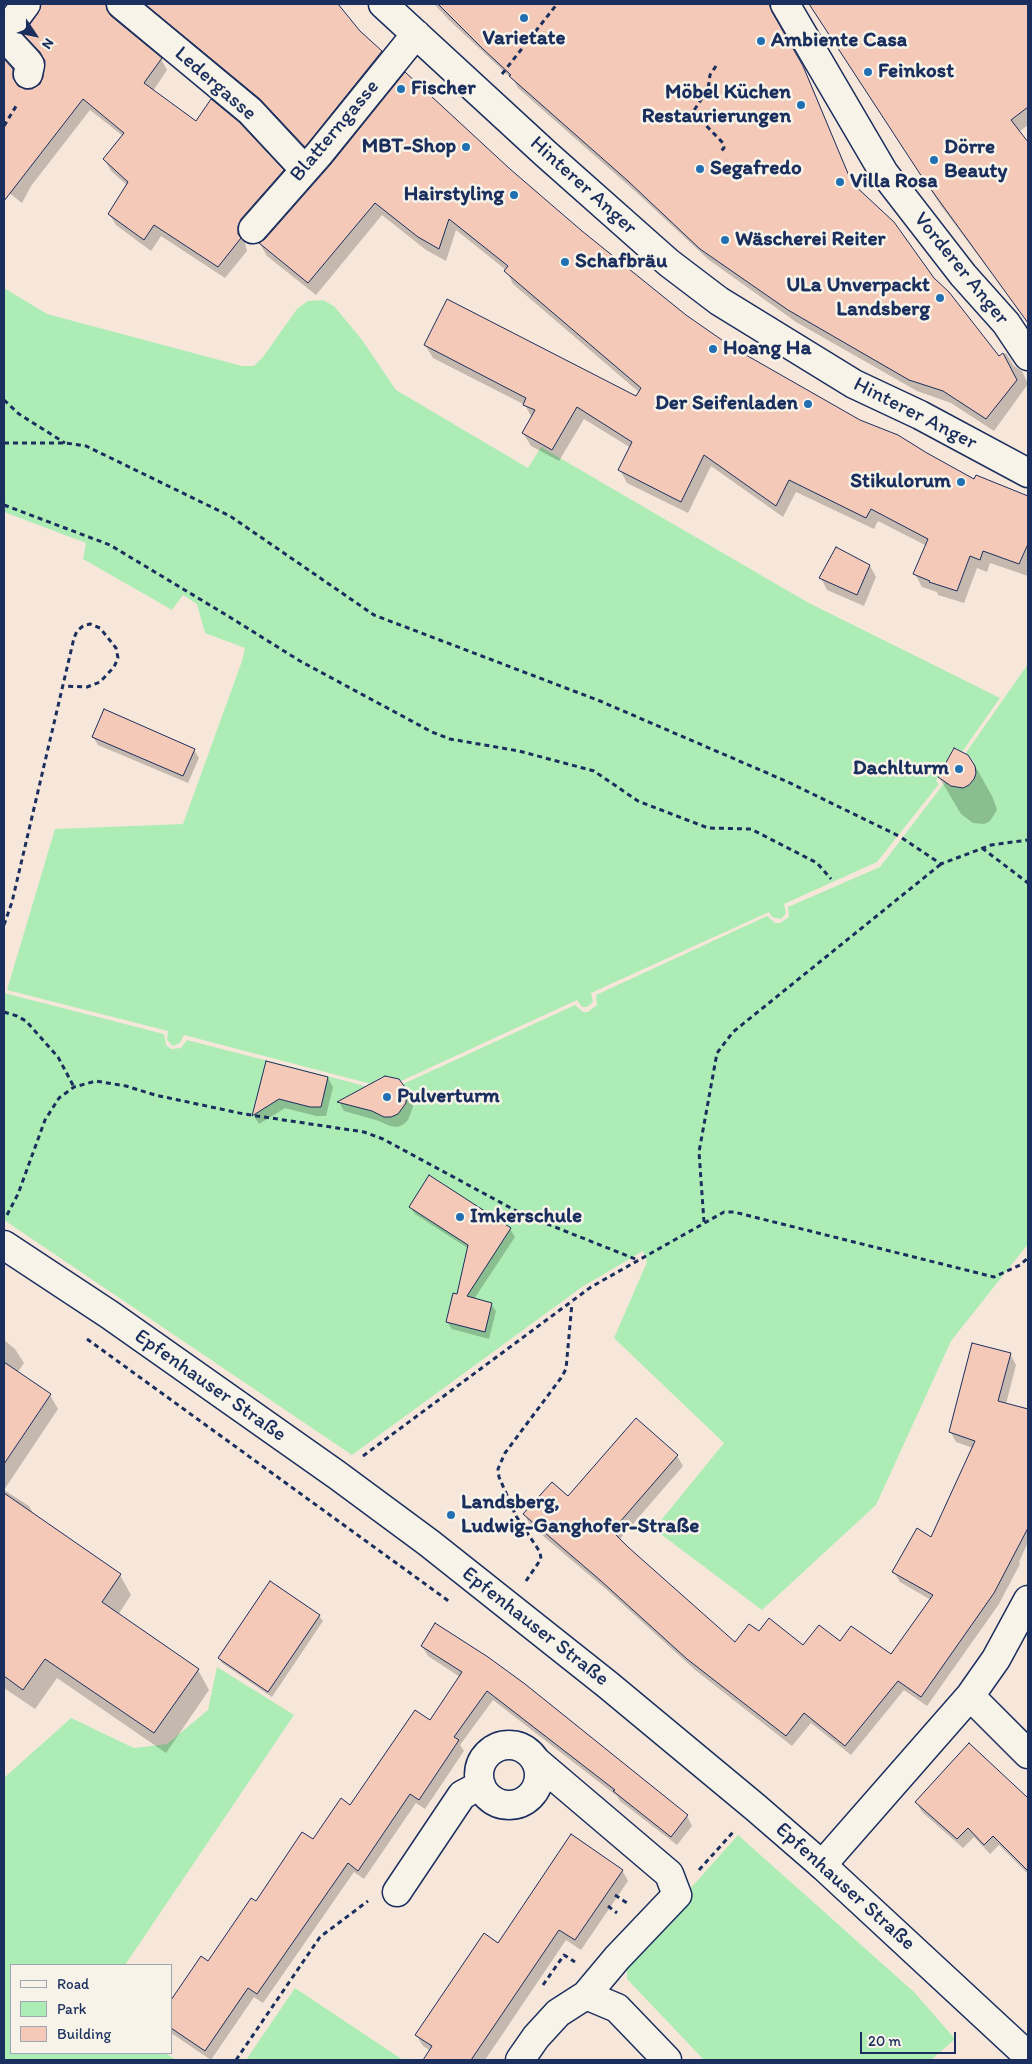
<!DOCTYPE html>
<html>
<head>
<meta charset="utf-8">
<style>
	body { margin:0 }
	#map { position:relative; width:1032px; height:2064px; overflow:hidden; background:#f7e7da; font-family:Itim,sans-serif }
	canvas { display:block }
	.frame { position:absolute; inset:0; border:5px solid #1b2f5e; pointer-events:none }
	.legend { position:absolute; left:10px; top:1964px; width:162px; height:90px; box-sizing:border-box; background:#f7f3e8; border:1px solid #9fa5b1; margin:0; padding:6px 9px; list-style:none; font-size:15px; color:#1b2f5e }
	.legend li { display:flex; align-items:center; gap:10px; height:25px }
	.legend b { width:25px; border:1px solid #9fa5b1 }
	.north { position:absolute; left:10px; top:10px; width:50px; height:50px; -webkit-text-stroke:4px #f7f3e8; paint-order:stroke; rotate:124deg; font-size:14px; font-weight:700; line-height:20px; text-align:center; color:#1b2f5e }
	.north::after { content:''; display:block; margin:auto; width:18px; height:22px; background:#1b2f5e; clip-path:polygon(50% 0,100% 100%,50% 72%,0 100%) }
	.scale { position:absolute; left:860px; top:2032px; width:96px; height:22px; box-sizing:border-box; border:2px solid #1b2f5e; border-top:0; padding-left:6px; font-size:15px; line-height:18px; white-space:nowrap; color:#1b2f5e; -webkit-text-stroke:4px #f7f3e8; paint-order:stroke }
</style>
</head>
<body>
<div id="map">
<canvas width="1032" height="2064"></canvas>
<div class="frame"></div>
<ul class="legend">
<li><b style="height:6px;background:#f7f3e8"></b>Road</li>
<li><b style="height:14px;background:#adedb5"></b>Park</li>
<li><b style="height:14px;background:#f4c9b7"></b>Building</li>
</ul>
<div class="north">N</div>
<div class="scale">20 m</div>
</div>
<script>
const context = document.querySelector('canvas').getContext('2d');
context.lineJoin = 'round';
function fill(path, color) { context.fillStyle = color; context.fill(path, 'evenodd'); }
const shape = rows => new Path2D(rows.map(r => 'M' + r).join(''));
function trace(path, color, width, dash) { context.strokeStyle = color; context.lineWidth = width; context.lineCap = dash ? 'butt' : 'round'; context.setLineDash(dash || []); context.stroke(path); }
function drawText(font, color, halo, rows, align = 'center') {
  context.font = font + ' Itim,sans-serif'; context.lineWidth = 5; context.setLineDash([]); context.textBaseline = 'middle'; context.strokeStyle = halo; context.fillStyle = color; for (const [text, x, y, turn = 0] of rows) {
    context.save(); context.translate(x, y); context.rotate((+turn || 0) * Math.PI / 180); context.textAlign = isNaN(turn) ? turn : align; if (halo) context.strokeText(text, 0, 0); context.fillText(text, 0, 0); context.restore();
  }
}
const green = shape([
	[4,288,47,314,242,366,254,366,263,357,297,309,308,301,323,300,334,306,362,340,396,390,528,468,541,447,807,602,1000,698,962,752,953,748,936,781,939,784,877,862,784,904,786,913,781,919,772,917,769,912,591,993,593,1002,587,1007,582,1007,577,1000,401,1081,392,1077,385,1076,379,1078,371,1084,184,1035,180,1043,173,1046,167,1040,168,1031,7,990,55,829,183,824,242,661,245,648,205,633,197,604,183,595,172,610,83,559,86,543,4,512],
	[1028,664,1028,1244,951,1341,876,1505,762,1610,654,1529,724,1443,614,1338,647,1262,643,1251,582,1287,352,1455,4,1220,4,993,164,1034,166,1045,171,1049,181,1048,187,1040,369,1087,372,1110,384,1117,391,1117,398,1114,406,1103,408,1096,403,1084,575,1005,583,1012,588,1012,597,1005,596,995,767,916,775,923,780,923,789,917,788,907,880,867,945,782,951,786,963,788,969,785,974,779,976,773,975,766,973,760,965,754],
	[217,1667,294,1715,125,1965,11,1965,11,2053,165,2053,176,2060,4,2060,4,1778,71,1718,134,1748,167,1744,208,1710],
	[738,1835,914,1992,955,2039,931,2060,704,2060,627,1979,627,1960],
	[295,1988,403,2060,246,2060]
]);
const shadow = shape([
	[4,4,19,4,4,28],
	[42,4,118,4,115,6,111,14,112,18,161,59,167,70,153,91,196,122,283,171,290,183,244,239,247,251,225,278,161,236,151,251,116,225,109,214,127,185,111,171,104,159,123,136,90,110,31,186,22,203,4,189,4,61,19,82,19,88,25,91,34,90,41,85,44,78,47,62,31,45,25,34,40,14],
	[139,4,332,4,342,17,381,52,388,64,312,157],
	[434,4,754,4,768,26,776,21,809,79,854,187,998,358,1006,353,1014,366,1022,371,1028,384,994,431,951,403,917,391,796,322,709,260,637,193,518,88,514,81,450,21],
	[811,4,1017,4,1028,19,1028,125,1019,132,1028,144,1028,322,941,206],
	[332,165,509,170,581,232,685,316,732,348,859,421,975,480,977,477,1028,498,1028,576,990,563,987,572,977,568,964,603,938,595,937,592,922,587,915,574,927,546,878,521,874,529,796,492,783,517,711,466,688,513,627,483,620,470,631,448,584,419,559,461,531,446,523,433,532,418,525,405,433,358,425,345,636,398,640,393,513,284,506,270,456,230,446,261,426,250,382,215,316,295,267,256,260,244,266,240],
	[870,566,876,577,864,606,827,590,821,578],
	[93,737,194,750,199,758,188,783,98,745],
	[954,749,972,760,993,798,997,810,990,821,984,824,973,823,961,814,939,777],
	[267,1062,328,1078,333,1087,326,1116,316,1116,285,1108,259,1124,254,1116],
	[406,1090,412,1101,413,1107,408,1120,404,1124,398,1127,390,1126,379,1121,344,1111,339,1102],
	[430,1177,510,1229,515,1237,474,1299,491,1304,496,1311,489,1339,452,1329,447,1322,458,1295,469,1249,415,1214,410,1207],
	[4,1340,15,1349,24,1363,17,1373,50,1395,58,1409,4,1490,29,1506,34,1515,120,1575,131,1595,118,1615,198,1670,209,1690,166,1753,57,1678,35,1709,4,1688,4,1613,24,1583,4,1568],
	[1010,1354,1016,1365,1006,1404,1028,1410,1028,1542,1019,1562,1020,1564,999,1604,927,1706,904,1690,851,1755,811,1723,792,1746,694,1669,607,1590,530,1525,525,1515,677,1456,683,1466,619,1540,735,1644,759,1633,803,1647,840,1643,891,1656,931,1600,900,1582,894,1572,932,1538,973,1448,956,1442,950,1431],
	[319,1616,323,1621,272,1697,222,1663,219,1658],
	[422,1646,687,1816,692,1826,677,1845,620,1801,617,1796,493,1700,460,1745,464,1751,425,1809,416,1803,364,1879,354,1872,263,2003,254,1997,211,2060,171,2033,171,2003,209,1963,256,1903,313,1841,351,1806,430,1722,460,1677,428,1656],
	[1014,1786,1028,1801,1028,1874,999,1845,990,1854,974,1837,963,1848,922,1812,916,1802],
	[622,1870,628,1881,581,1950,566,1940,485,2060,424,2060,431,2051,423,2046,416,2035]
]);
const building = shape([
	[41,4,106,4,107,10,111,16,162,58,144,83,196,121,211,99,239,122,284,170,241,219,238,226,238,234,241,238,218,267,154,225,144,240,108,214,128,182,103,159,124,133,83,99,4,201,4,59,13,69,13,78,18,86,25,89,32,89,40,84,43,77,45,61,40,52,23,34,38,13,41,4],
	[145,4,338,4,360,31,382,51,305,147,260,99,145,4],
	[438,4,769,4,772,12,803,66,852,183,894,222,934,278,949,292,999,356,1003,353,1017,380,986,419,943,391,909,380,788,310,700,249,628,181,509,76,511,75,482,48,438,4],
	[809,4,1028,4,1028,107,1011,120,1028,142,1028,323,922,177,809,4],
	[405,72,510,169,582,231,686,315,732,347,860,420,898,435,927,453,974,479,976,475,1028,496,1028,544,1019,564,983,551,980,560,970,556,957,591,929,582,930,581,913,574,928,539,871,509,866,518,789,480,776,506,704,455,681,502,618,470,632,442,577,407,552,450,522,433,535,410,523,405,526,398,424,345,447,299,636,396,641,388,504,271,508,266,449,219,439,249,418,237,375,203,308,283,259,243,265,239,331,164,405,72],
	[836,547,870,565,857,595,819,578,836,547],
	[104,709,195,749,183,776,92,737,104,709],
	[954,748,968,755,975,766,976,773,974,779,969,785,963,788,951,786,938,777,954,748],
	[266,1061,328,1077,321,1107,310,1107,279,1099,252,1116,266,1061],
	[385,1076,399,1079,407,1090,406,1103,398,1114,391,1117,384,1117,372,1111,337,1102,385,1076],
	[429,1175,511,1228,467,1296,492,1303,485,1332,446,1322,453,1293,457,1294,468,1245,409,1207,429,1175],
	[972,1343,1011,1353,998,1401,1028,1409,1028,1528,994,1593,921,1697,898,1681,845,1746,804,1713,786,1736,687,1659,600,1580,523,1514,552,1482,568,1496,636,1418,678,1455,612,1531,628,1547,735,1642,749,1624,759,1631,769,1618,803,1645,819,1625,840,1641,851,1626,891,1654,933,1595,892,1572,917,1528,931,1537,975,1441,949,1432,972,1343],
	[4,1362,51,1394,4,1464,4,1362],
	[4,1493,121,1574,102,1602,199,1669,154,1733,45,1659,23,1690,4,1676,4,1493],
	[270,1581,320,1615,268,1692,218,1658,270,1581],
	[435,1623,488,1657,525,1684,688,1815,671,1837,613,1791,615,1790,487,1691,454,1737,459,1740,419,1800,410,1794,358,1871,348,1863,257,1994,248,1988,205,2051,171,2028,171,2000,201,1956,208,1961,251,1898,256,1901,302,1832,313,1839,341,1798,350,1805,415,1710,430,1720,462,1672,421,1646,435,1623],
	[969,1743,1028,1798,1028,1871,993,1836,984,1845,968,1828,957,1839,915,1802,969,1743],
	[571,1834,623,1870,575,1940,559,1930,471,2060,423,2060,432,2046,415,2035,484,1933,498,1943,571,1834]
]);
const path = shape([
	[716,66,710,75,708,89,693,112,723,143,724,148,719,153],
	[502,74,557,4],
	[4,126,18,103],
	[4,400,19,414,65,443],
	[4,443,66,443,86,446,230,516,374,615,600,701,788,782,899,836],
	[4,505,110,545,228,616,300,661,432,732,450,739,519,751,594,771,638,801,708,828,751,829,817,863,831,879],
	[902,838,941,864,991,845,1028,840],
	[982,848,1028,883],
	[4,925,12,902,74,638,77,631,83,626,90,624,100,628,116,648,118,658,114,667,100,682,87,687,63,686],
	[4,1012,17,1016,26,1021,58,1057,74,1087],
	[7,1215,18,1194,45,1120,59,1098,74,1087,96,1081,126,1086,155,1095,244,1114,364,1132,383,1139,522,1214,638,1260],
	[704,1222,699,1152,717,1053,733,1032,941,864],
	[87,1339,450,1602],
	[363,1456,591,1287,724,1212,734,1212,994,1277,1020,1265,1028,1258],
	[526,1581,541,1559,540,1552,516,1516,499,1477,498,1469,505,1453,561,1378,566,1369,572,1303],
	[699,1870,735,1830],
	[615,1895,627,1903],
	[608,1906,617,1913],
	[543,1985,564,1955,575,1962],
	[236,2060,320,1937,368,1901]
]);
const minor = shape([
	[121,4,250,111,304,169],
	[383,4,546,154,669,263,719,301,854,384,920,415,1028,473],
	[785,4,884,173,963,275,1006,323,1028,356],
	[4,33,26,4],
	[4,36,27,61,30,65,28,74],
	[253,229,319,154,416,34],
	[970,1696,1028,1754],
	'479 1775a30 30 0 1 1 60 0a30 30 0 1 1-60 0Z',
	[822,1865,970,1696,996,1659,1028,1600],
	[397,1892,462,1795,481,1785],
	[586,1995,617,2008,667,2060],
	[520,2060,536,2037,558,2013,586,1995,617,1958,677,1895,669,1874,536,1761]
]);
const major = shape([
	[4,1245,110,1315,337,1475,429,1543,608,1685,755,1807,822,1865,1028,2056]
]);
const markers = [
	[524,18,5,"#1f6fb2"],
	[761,41,5,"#1f6fb2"],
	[868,72,5,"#1f6fb2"],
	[401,89,5,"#1f6fb2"],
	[801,105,5,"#1f6fb2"],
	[466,147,5,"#1f6fb2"],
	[934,160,5,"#1f6fb2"],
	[700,169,5,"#1f6fb2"],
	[840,182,5,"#1f6fb2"],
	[514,195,5,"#1f6fb2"],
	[725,240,5,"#1f6fb2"],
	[565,262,5,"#1f6fb2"],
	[940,298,5,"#1f6fb2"],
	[713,349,5,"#1f6fb2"],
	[808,404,5,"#1f6fb2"],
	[961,482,5,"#1f6fb2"],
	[959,769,5,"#1f6fb2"],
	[387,1097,5,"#1f6fb2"],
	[460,1217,5,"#1f6fb2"],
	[451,1515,5,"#1f6fb2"]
];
const poiNames = [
	["Varietate",524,39,"center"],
	["Ambiente Casa",771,41],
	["Feinkost",878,72],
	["Fischer",411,89],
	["Möbel Küchen",791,93,"right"],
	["Restaurierungen",791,117,"right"],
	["MBT-Shop",456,147,"right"],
	["Dörre",944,148],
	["Beauty",944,172],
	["Segafredo",710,169],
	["Villa Rosa",850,182],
	["Hairstyling",504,195,"right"],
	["Wäscherei Reiter",735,240],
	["Schafbräu",575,262],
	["ULa Unverpackt",930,286,"right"],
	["Landsberg",930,310,"right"],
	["Hoang Ha",723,349],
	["Der Seifenladen",798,404,"right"],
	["Stikulorum",951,482,"right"],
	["Dachlturm",949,769,"right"],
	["Pulverturm",397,1097],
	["Imkerschule",470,1217],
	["Landsberg,",461,1503],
	["Ludwig-Ganghofer-Straße",461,1527]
];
const streetNames = [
	["Ledergasse",215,84,41],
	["Blatterngasse",335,131,-50],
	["Hinterer Anger",583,186,42],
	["Vorderer Anger",961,269,51],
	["Hinterer Anger",915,414,27],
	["Epfenhauser Straße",210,1386,35],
	["Epfenhauser Straße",535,1627,38],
	["Epfenhauser Straße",845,1887,42]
];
fill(green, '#adedb5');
fill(shadow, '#0003');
fill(building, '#f4c9b7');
trace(building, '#1b2f5e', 1);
trace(minor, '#1b2f5e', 31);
trace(major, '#1b2f5e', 31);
trace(path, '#1b2f5e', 3, [5, 4]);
trace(minor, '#f7f3e8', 28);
trace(major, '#f7f3e8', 28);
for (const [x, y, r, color] of markers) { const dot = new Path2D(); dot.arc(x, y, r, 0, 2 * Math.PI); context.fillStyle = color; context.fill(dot); trace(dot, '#f7f3e8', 2); }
drawText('bold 21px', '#1b2f5e', '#f7f3e8', poiNames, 'left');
drawText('21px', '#1b2f5e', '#f7f3e8', streetNames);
</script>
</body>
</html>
